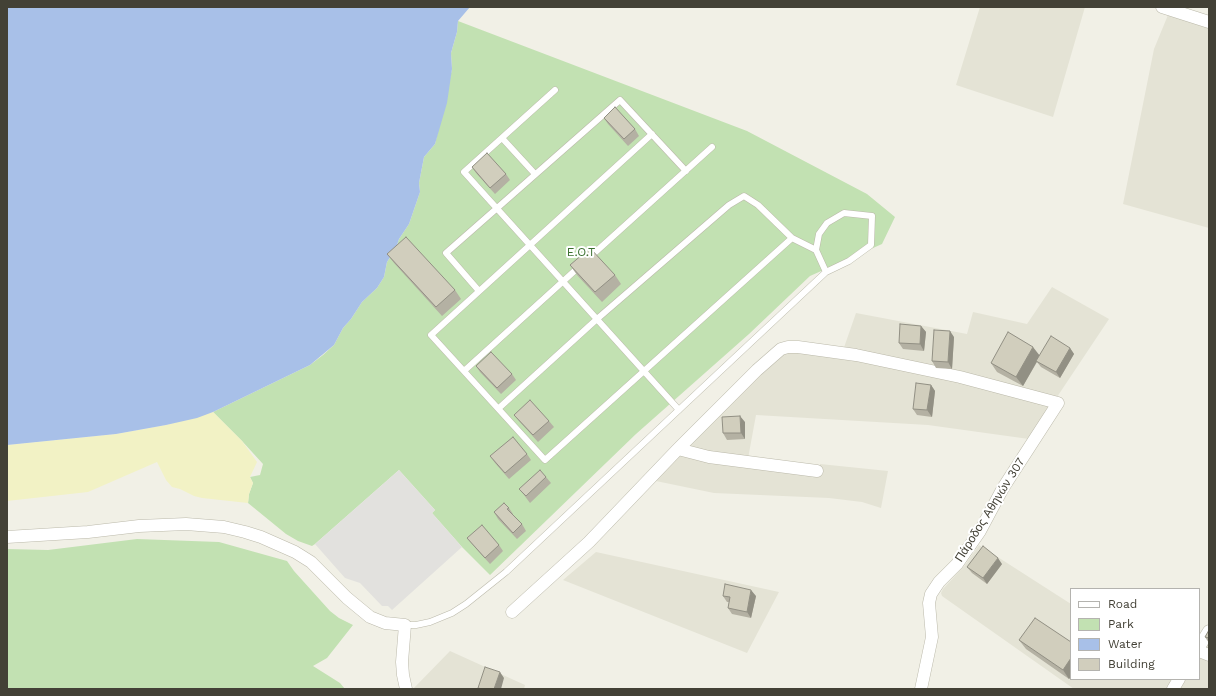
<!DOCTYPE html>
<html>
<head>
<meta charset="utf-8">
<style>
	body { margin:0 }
	#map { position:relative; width:1216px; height:696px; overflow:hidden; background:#f1f0e6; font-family:"Work Sans",sans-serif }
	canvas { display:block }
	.frame { position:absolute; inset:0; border:8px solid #434136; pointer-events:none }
	.legend { position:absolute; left:1070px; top:588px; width:130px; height:92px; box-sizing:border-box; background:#fff; border:1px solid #b4b3af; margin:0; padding:5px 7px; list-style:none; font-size:12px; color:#434136 }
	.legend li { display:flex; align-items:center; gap:8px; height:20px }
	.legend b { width:20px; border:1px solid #b4b3af }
</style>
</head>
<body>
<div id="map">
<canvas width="1216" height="696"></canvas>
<div class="frame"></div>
<ul class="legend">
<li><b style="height:5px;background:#fff"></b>Road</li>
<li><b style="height:11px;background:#c2e1b2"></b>Park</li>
<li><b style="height:11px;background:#a8c0e8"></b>Water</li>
<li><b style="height:11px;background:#d1cebd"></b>Building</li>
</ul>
</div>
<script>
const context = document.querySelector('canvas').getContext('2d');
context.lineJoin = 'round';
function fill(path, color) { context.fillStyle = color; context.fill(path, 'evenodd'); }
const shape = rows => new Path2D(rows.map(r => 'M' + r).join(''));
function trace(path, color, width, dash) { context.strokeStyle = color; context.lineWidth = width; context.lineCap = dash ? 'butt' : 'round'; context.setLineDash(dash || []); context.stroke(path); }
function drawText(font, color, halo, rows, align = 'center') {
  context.font = font + ' "Work Sans",sans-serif'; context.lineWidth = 4; context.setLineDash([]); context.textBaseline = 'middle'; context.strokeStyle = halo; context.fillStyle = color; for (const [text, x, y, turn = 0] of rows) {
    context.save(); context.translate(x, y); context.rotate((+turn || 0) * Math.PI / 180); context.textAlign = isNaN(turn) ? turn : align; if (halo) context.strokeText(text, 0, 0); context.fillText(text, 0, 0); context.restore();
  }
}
const residential = shape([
	[980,7,1085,7,1053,117,956,85],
	[1168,15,1209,28,1209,228,1123,204,1154,49],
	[1052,287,1109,319,1029,439,928,425,756,415,747,464,818,474,820,464,888,471,881,508,862,502,829,498,714,493,651,480,785,350,840,359,856,313,967,334,973,312,1027,324],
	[979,545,1071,604,1071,679,1174,679,1168,689,1074,689,942,596,941,593,943,589,965,565],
	[596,552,779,592,747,653,563,580],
	[1209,643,1209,689,1178,689,1185,679,1199,679,1199,658],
	[450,651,525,685,524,689,413,689]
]);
const green = shape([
	[458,21,747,131,867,194,895,217,882,244,810,276,749,334,636,434,490,575,462,547,432,513,435,510,399,470,315,544,312,546,298,541,286,534,248,503,249,494,253,483,250,477,260,475,263,464,242,441,213,412,310,365,323,355,334,345,343,328,351,319,362,302,377,288,384,277,387,262,396,248,399,239,409,224,420,192,419,183,424,157,435,144,452,69,451,53,457,32],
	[137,539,219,542,287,561,294,571,330,611,339,618,353,625,327,658,313,666,340,683,345,689,7,689,7,549,48,550]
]);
const sand = shape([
	[213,412,242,441,257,462,250,477,253,483,249,494,248,503,202,498,194,496,180,489,172,487,166,480,157,462,88,492,7,501,7,445,116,434,166,425]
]);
const parking = shape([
	[399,470,435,510,432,513,462,547,392,610,388,606,382,606,360,583,345,578,315,544]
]);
const water = shape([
	[7,7,470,7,458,21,457,32,451,53,452,69,447,103,435,144,424,157,419,183,420,192,409,224,399,239,396,248,387,262,384,277,377,288,362,302,351,319,343,328,334,345,310,365,213,412,197,418,166,425,116,434,7,445]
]);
const service = shape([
	[555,90,464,172,679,410],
	[652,134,431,335,545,460,792,238],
	[502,138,535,174],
	[590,257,712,147],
	[479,291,446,253,620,100,686,171],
	[464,371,580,266],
	[499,408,597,319,729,205,744,196,758,205,792,238,816,250],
	[405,625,416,625,430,622,452,613,466,604,506,572,826,272,849,261,871,245,872,216,844,213,827,223,819,234,816,250,826,272]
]);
const minor = shape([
	[1162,7,1209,22],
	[678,449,709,457,817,471],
	[7,537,88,532,139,526,186,524,224,527,245,532,261,537,295,552,311,562,347,598,370,617,385,623,405,625,402,662,403,675,406,689],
	[512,612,589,542,678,449,757,370,781,349,788,347,798,347,856,355,960,377,1058,403,1003,488,980,531,957,564,939,582,931,594,929,603,932,637,921,689],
	[1199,647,1209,631],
	[1199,651,1209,655],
	[1173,689,1179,679]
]);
const wall = shape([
	[604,118,635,129,639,136,628,146,608,124],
	[472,167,506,174,510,180,495,194,476,173],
	[387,254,455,290,461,299,442,316,394,263],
	[570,265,615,275,621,284,602,302,577,275],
	[921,326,926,332,924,351,903,349,899,343],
	[954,337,952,369,936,368,932,361],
	[1070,348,1074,354,1060,378,1041,367,1037,362,1023,386,997,372,991,363,1039,355],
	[476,366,512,374,516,380,501,394,480,372],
	[931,385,935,391,932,417,917,415,913,409],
	[514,415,549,421,554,427,538,442,519,421],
	[745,422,745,439,727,440,723,433],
	[527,454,531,460,509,479,495,463,490,456],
	[546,477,551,483,530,503,524,495,519,489],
	[509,508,513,514,512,515,522,524,526,531,517,539,498,519,494,512],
	[467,538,499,545,503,551,490,564,472,544],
	[1002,564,987,584,972,573,967,567],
	[723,596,756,596,751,618,732,614,728,608,729,602,727,602],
	[1209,630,1209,643,1205,637],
	[1019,640,1071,642,1071,677,1069,679,1026,649]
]);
const shadedWall = shape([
	[921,326,926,332,924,351,920,344],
	[950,331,954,337,952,369,948,362],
	[1033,347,1040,356,1023,386,1016,377],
	[1070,348,1074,354,1060,378,1056,372],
	[931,385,935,391,932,417,927,410],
	[740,416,745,422,745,439,741,433],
	[998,558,1002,564,987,584,983,578],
	[751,590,756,596,751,618,747,612],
	[1071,658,1071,677,1069,679,1063,670],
	[500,672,504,678,501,689,494,689]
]);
const building = shape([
	[615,107,635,129,624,139,604,118,615,107],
	[487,153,506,174,490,188,472,167,487,153],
	[406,237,455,290,436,307,387,254,406,237],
	[590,248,615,275,595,292,570,265,590,248],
	[900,324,921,326,920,344,899,343,900,324],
	[934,330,950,331,948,362,932,361,934,330],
	[1008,332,1033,347,1016,377,991,363,1008,332],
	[1051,336,1070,348,1056,372,1036,361,1051,336],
	[491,352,512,374,497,388,476,366,491,352],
	[916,383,931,385,927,410,913,409,916,383],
	[530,400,549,421,533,435,514,415,530,400],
	[740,416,741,433,723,433,722,417,740,416],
	[513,437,527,454,505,473,490,456,513,437],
	[540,470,546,477,526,496,519,489,540,470],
	[504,503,509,508,507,509,522,524,513,533,494,512,504,503],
	[482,525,499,545,485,558,467,538,482,525],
	[983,546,998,558,983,578,967,567,983,546],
	[725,584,751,590,747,612,728,608,730,597,723,596,725,584],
	[1035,618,1071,642,1071,658,1063,670,1019,640,1035,618],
	[1209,630,1209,638,1205,637,1209,630],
	[485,667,500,672,494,689,482,689,478,688,485,667]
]);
const parkNames = [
	["E.O.T",581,252]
];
const streetNames = [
	["Πάροδος Αθηνών 307",990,510,-58]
];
fill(residential, '#e4e3d5');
fill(green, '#c2e1b2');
fill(sand, '#f2f2c5');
fill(parking, '#e2e1de');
fill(water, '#a8c0e8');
trace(service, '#bbb9aa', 7);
trace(minor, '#bbb9aa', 13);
trace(service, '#fff', 6);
trace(minor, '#fff', 12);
fill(wall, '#b4b1a3');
fill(shadedWall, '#929084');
fill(building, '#d1cebd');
trace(building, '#929084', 1);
drawText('12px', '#3a6f2f', '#fff', parkNames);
drawText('12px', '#434136', '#fff', streetNames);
</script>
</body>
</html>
